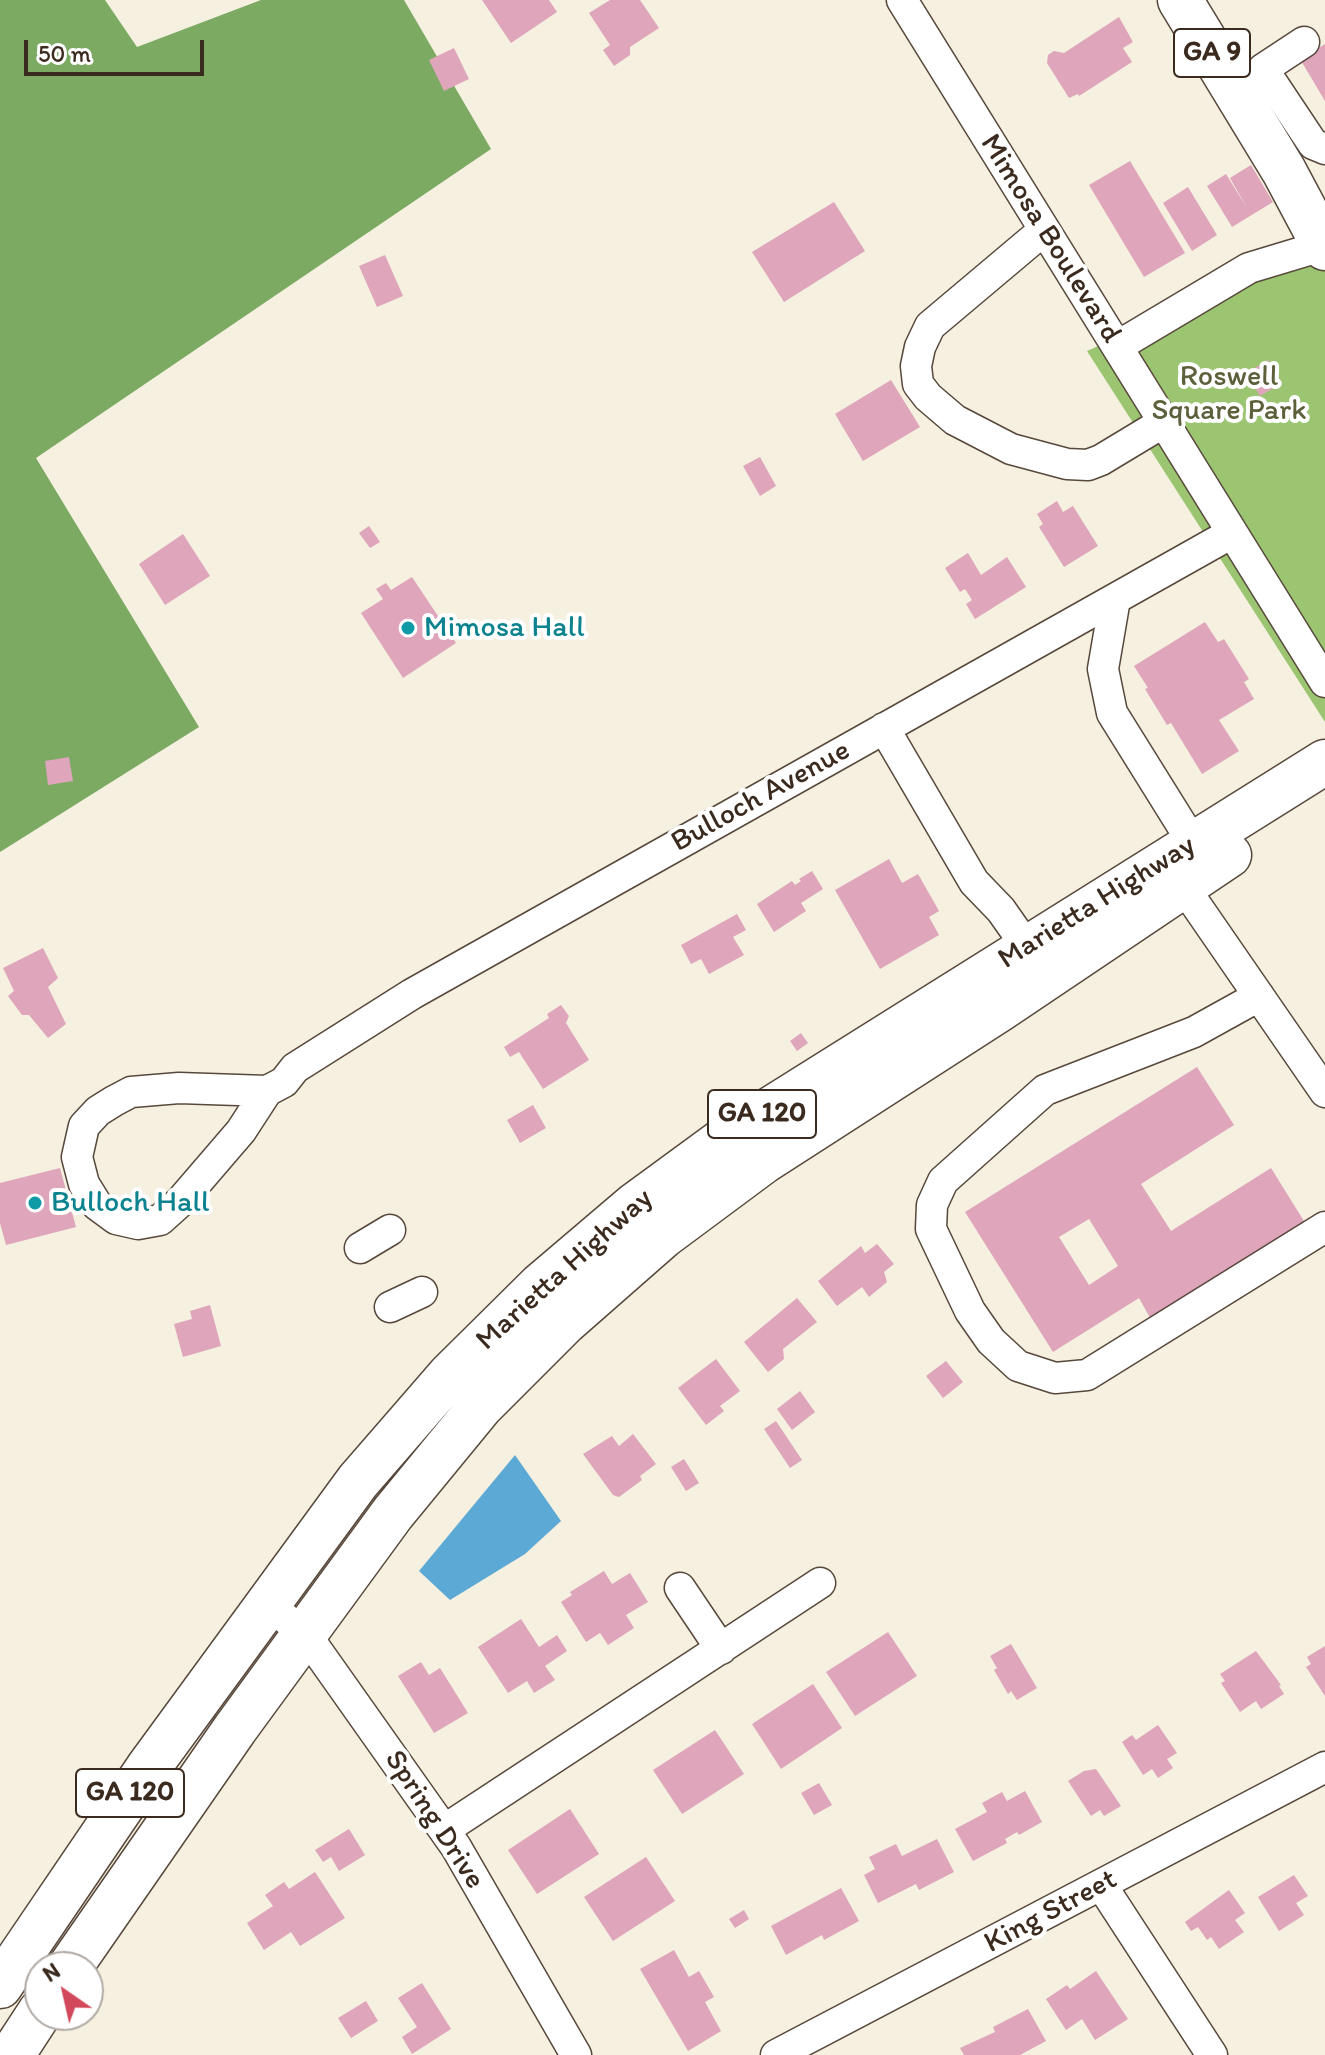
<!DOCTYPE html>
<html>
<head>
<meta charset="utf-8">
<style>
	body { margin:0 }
	#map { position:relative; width:1325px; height:2055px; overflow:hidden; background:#f5f0e0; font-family:Itim,sans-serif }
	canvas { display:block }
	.north { position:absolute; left:24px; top:1951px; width:80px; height:80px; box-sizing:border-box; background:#fff; border:2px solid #b1aaa5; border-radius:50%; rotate:326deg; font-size:22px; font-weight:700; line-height:32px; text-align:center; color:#3b2a1e }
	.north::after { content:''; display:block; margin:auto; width:28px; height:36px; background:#d1495b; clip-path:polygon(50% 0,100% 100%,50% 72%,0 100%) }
	.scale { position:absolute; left:24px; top:40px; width:180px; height:36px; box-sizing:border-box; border:4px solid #3b2a1e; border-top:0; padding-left:10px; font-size:24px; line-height:28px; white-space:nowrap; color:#3b2a1e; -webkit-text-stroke:6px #fff; paint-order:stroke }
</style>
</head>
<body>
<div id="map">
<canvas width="1325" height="2055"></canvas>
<div class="north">N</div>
<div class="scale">50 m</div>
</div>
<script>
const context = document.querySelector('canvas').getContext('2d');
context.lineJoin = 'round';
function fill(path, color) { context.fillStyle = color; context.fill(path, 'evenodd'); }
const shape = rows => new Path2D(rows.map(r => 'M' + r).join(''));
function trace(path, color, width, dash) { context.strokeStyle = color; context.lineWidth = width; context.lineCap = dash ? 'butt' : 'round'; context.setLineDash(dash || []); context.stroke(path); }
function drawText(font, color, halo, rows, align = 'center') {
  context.font = font + ' Itim,sans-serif'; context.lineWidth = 8; context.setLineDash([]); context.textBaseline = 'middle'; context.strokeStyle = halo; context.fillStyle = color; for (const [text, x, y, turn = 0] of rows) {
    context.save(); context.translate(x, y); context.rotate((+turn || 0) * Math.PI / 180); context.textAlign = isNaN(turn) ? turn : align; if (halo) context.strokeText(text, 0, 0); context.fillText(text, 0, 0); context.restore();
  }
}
const green = shape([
	[1324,246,1325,248,1325,722,1087,351]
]);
const forest = shape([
	[0,0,105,0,137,47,261,0,404,0,491,149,36,458,199,727,0,852]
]);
const water = shape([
	[515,1455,561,1521,525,1554,450,1600,419,1571]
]);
const building = shape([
	[482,0,549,0,557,12,511,43],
	[610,0,640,0,659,28,630,47,630,55,614,66,603,50,610,45,589,13],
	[1119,17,1133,42,1123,48,1132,62,1079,96,1078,94,1069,98,1047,63,1048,55,1054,51,1064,53],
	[1325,44,1325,101,1300,59],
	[454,48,469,79,444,91,429,60],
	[1130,161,1185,253,1144,277,1089,185],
	[1251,165,1273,202,1232,227,1207,186,1226,174,1247,208,1230,178],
	[1188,187,1217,235,1192,251,1163,203],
	[834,202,865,251,784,302,752,252],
	[385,255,403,296,377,307,359,266],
	[1268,360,1282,383,1260,396,1246,373],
	[891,380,920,427,863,461,835,414],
	[760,457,776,486,760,496,743,466],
	[1057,501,1063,512,1073,506,1098,546,1064,567,1039,527,1043,524,1037,514],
	[369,526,380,542,370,548,359,533],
	[183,534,210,576,165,605,139,564],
	[968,553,981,575,1007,557,1026,587,975,619,966,604,972,600,965,589,960,592,945,568],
	[412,577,456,643,403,678,361,613,383,599,376,589,386,583,391,590],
	[1205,622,1218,642,1224,639,1249,679,1244,682,1254,699,1219,720,1239,751,1202,774,1171,723,1167,725,1145,689,1148,688,1134,666],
	[69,757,73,781,48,785,45,761],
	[889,859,902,883,918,874,939,911,929,917,939,935,880,969,835,890],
	[812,871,823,889,801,903,806,911,774,932,757,904,792,881,795,885,801,881,799,879],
	[737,914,746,930,733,937,744,955,709,974,701,959,691,964,681,945],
	[43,948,58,978,48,987,66,1024,48,1038,29,1015,22,1015,8,996,14,991,3,968],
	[561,1005,569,1016,566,1023,589,1060,543,1089,519,1052,510,1057,504,1047,549,1018,547,1014],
	[801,1033,808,1043,797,1051,790,1041],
	[1197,1067,1234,1125,1141,1184,1171,1231,1271,1168,1307,1226,1153,1323,1139,1298,1053,1352,965,1212],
	[1089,1219,1118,1266,1089,1285,1059,1237],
	[533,1105,546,1128,520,1143,507,1120],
	[60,1168,76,1227,6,1245,0,1223,0,1183],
	[877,1244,894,1264,884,1272,887,1282,869,1297,862,1287,837,1306,818,1281,861,1246,865,1253],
	[797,1298,817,1322,783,1349,784,1359,768,1372,744,1342],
	[210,1305,221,1346,183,1357,174,1324,192,1319,190,1311],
	[716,1359,740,1391,720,1406,724,1411,706,1425,678,1388],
	[946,1361,963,1382,943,1398,926,1376],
	[800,1391,815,1412,792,1430,777,1409],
	[776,1421,802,1460,790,1468,764,1429],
	[633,1434,656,1464,640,1476,642,1480,619,1497,613,1495,583,1454,612,1436,619,1446],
	[684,1459,699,1483,686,1491,671,1467],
	[604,1571,612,1584,630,1573,648,1602,626,1615,634,1628,608,1645,600,1633,586,1642,561,1602,572,1595,570,1592],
	[521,1619,539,1647,557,1635,567,1651,545,1666,555,1680,534,1693,527,1681,508,1693,478,1647],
	[888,1632,917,1676,855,1716,826,1672],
	[1011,1644,1037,1688,1017,1700,1011,1691,1008,1694,994,1670,997,1668,990,1656],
	[1325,1646,1325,1696,1306,1667,1311,1664,1307,1657],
	[1256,1651,1281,1685,1279,1686,1284,1694,1261,1709,1256,1701,1240,1712,1221,1683,1225,1681,1220,1674],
	[421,1662,429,1675,440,1668,468,1713,434,1733,398,1676],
	[813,1684,842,1728,781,1769,752,1724],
	[1158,1725,1177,1753,1167,1759,1173,1768,1158,1778,1152,1769,1143,1775,1122,1742,1132,1735,1136,1740],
	[715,1730,744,1774,682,1814,653,1770],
	[1096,1769,1121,1806,1104,1816,1100,1810,1091,1816,1068,1781,1084,1771],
	[819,1783,832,1805,814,1815,801,1793],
	[1025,1791,1042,1822,1019,1835,1017,1832,1005,1839,1007,1843,973,1861,955,1829,987,1812,982,1803,1002,1792,1007,1801],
	[570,1809,599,1854,537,1894,508,1850],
	[349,1829,365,1855,339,1871,331,1857,323,1862,315,1850],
	[937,1839,954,1872,919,1890,916,1884,878,1903,864,1875,875,1869,869,1857,896,1844,902,1856],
	[646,1857,675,1901,613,1941,584,1897],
	[315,1872,345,1918,300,1946,291,1932,264,1950,247,1923,273,1906,265,1895,284,1882,289,1889],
	[1294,1875,1308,1896,1296,1903,1304,1915,1279,1931,1258,1897],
	[841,1888,859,1921,824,1940,822,1935,786,1955,771,1926],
	[1229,1890,1245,1913,1235,1920,1244,1932,1219,1949,1211,1937,1207,1940,1198,1927,1191,1931,1185,1922],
	[744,1910,749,1919,735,1928,729,1919],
	[674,1950,689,1977,699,1971,714,1997,705,2002,721,2031,688,2051,640,1969],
	[1096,1971,1128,2019,1095,2040,1082,2019,1066,2030,1046,1999,1067,1985,1070,1989],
	[422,1983,451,2029,412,2054,402,2037,417,2027,398,1998],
	[366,2001,378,2021,351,2038,338,2018],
	[1028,2009,1046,2041,1020,2055,964,2055,960,2048,995,2032,993,2027]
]);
const minor = shape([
	[902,0,1325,682],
	[1304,42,1263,69,1313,144,1325,149],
	[1044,230,930,326,920,347,916,366,918,384,928,397,955,420,1011,449,1067,464,1088,465,1101,460,1164,422],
	[1118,346,1249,268,1325,245],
	[1115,599,1103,669,1112,713,1193,843],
	[884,728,974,882,1001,910,1027,947],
	[1172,870,1325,1092],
	[1259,996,1194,1032,1045,1090,943,1181,932,1205,931,1229,970,1311,991,1341,1018,1366,1055,1378,1087,1375,1325,1227],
	[267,1091,241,1131,180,1202,160,1220,138,1224,116,1219,97,1205,84,1184,77,1157,84,1126,98,1111,114,1101,131,1092,179,1088,267,1091,284,1082,295,1068,412,994,1232,533],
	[360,1248,390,1230],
	[390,1307,422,1292],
	[680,1588,721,1649],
	[267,1605,304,1632,456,1847,576,2055],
	[444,1830,820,1583],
	[1102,1886,1212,2055],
	[776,2055,1325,1767]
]);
const highway = shape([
	[1180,0,1284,171,1325,248],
	[70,1967,235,1729,393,1513,480,1407,565,1322,663,1236,764,1161,1000,1009,1229,855],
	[0,1986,148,1768,358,1481,450,1375,541,1285,635,1205,736,1131,1325,762],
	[12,2055,40,2012]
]);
const markers = [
	[408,628,8,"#0f9aa8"],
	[35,1203,8,"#0f9aa8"]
];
const shields = [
	[1212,53,76],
	[762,1114,108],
	[130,1793,108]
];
const shieldNames = [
	["GA 9",1212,53],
	["GA 120",762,1114],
	["GA 120",130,1793]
];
const streetNames = [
	["Mimosa Boulevard",1050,239,58],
	["Bulloch Avenue",761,797,-29],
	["Marietta Highway",1097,903,-32],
	["Marietta Highway",565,1270,-42],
	["Spring Drive",434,1820,57],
	["King Street",1051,1912,-28]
];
const parkNames = [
	["Roswell",1229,377],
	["Square Park",1229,411]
];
const cultureNames = [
	["Mimosa Hall",424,628],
	["Bulloch Hall",51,1203]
];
fill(green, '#9bc571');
fill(forest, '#7caa63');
fill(water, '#5da9d6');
fill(building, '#dea5bb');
trace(minor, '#57483b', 33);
trace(highway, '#57483b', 47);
trace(minor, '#fff', 30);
trace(highway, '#fff', 44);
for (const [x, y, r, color] of markers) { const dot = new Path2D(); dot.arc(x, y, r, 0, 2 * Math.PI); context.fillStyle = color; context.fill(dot); trace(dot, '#fff', 3); }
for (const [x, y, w] of shields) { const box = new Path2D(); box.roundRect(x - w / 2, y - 24, w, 48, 6); context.fillStyle = '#fff'; context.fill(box); trace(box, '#3b2a1e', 2); }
drawText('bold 28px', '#3b2a1e', null, shieldNames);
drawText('30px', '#3b2a1e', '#fff', streetNames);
drawText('30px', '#5d603b', '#fff', parkNames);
drawText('30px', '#0d838f', '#fff', cultureNames, 'left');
</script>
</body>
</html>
